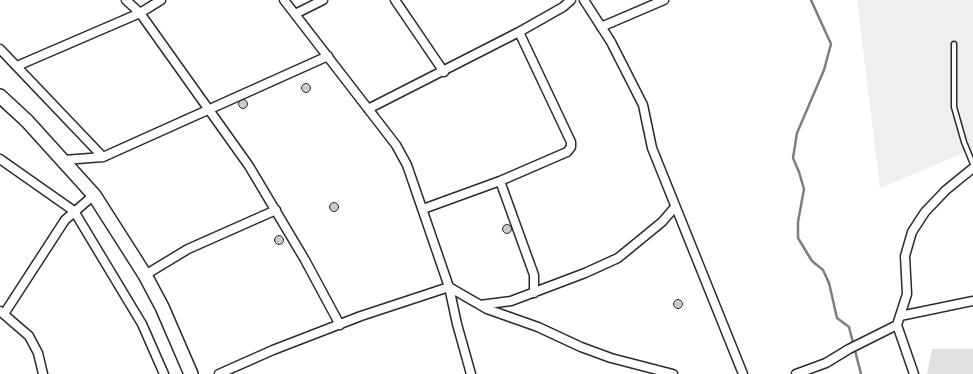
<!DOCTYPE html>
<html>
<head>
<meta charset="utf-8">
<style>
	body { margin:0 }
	canvas { display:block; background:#fff }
</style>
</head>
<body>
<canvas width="973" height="374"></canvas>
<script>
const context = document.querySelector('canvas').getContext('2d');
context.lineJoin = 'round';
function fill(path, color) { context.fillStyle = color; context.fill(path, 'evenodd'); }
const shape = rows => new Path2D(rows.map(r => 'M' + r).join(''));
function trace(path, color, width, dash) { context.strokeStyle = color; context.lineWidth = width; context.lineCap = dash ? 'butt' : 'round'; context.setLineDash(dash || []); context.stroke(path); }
const built = shape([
	[857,0,973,0,973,149,880,188]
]);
const green = shape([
	[932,349,973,349,973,374,927,374]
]);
const stream = shape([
	[811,0,831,44,824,70,797,133,793,158,799,172,804,189,798,222,798,238,812,261,823,270,829,283,837,318,849,327,861,374]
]);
const building = shape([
	'301.5 88a4.5 4.5 0 1 1 9 0a4.5 4.5 0 1 1-9 0Z',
	'238.5 104a4.5 4.5 0 1 1 9 0a4.5 4.5 0 1 1-9 0Z',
	'329.5 207a4.5 4.5 0 1 1 9 0a4.5 4.5 0 1 1-9 0Z',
	'502.5 229a4.5 4.5 0 1 1 9 0a4.5 4.5 0 1 1-9 0Z',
	'274.5 240a4.5 4.5 0 1 1 9 0a4.5 4.5 0 1 1-9 0Z',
	'673.5 304a4.5 4.5 0 1 1 9 0a4.5 4.5 0 1 1-9 0Z'
]);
const service = shape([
	[954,44,954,107,964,142,973,164]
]);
const minor = shape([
	[126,0,140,13,249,166,305,260,340,325],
	[284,0,396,145,407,165,449,287,457,324,471,374],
	[395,0,444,72],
	[584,0,611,42,643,105,652,148,743,374],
	[295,14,323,0],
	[601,27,664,0],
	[0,49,103,157],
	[17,66,140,13,161,0],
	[368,109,519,32,563,7,571,0],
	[0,159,74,211,142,324,164,374],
	[64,160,103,157,328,56],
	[500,181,534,275,534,293],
	[423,209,500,181,567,152,571,147,571,142,519,32],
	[145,275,188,249,276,210],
	[480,305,511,301,585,273,618,258,662,222,675,207],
	[0,311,29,336,38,353,43,374],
	[4,314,65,220,94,195],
	[900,316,973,301],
	[897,325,914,374],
	[219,374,273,350,361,316,449,287,487,309,538,327,581,347,611,358,673,374],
	[796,374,826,363,849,349,897,325,907,294,905,256,912,232,925,212,946,190,973,168]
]);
const trunk = shape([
	[0,96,27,121,94,195,145,275,162,307,191,374]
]);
fill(built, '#efefef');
fill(green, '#e0e0e0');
trace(stream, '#7e7e7e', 2.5);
fill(building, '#cbcbcb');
trace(building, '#2b2b2b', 1);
trace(service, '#2b2b2b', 7);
trace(minor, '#2b2b2b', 11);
trace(trunk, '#2b2b2b', 16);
trace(service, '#fff', 4);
trace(minor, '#fff', 8);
trace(trunk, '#fff', 13);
</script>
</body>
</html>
